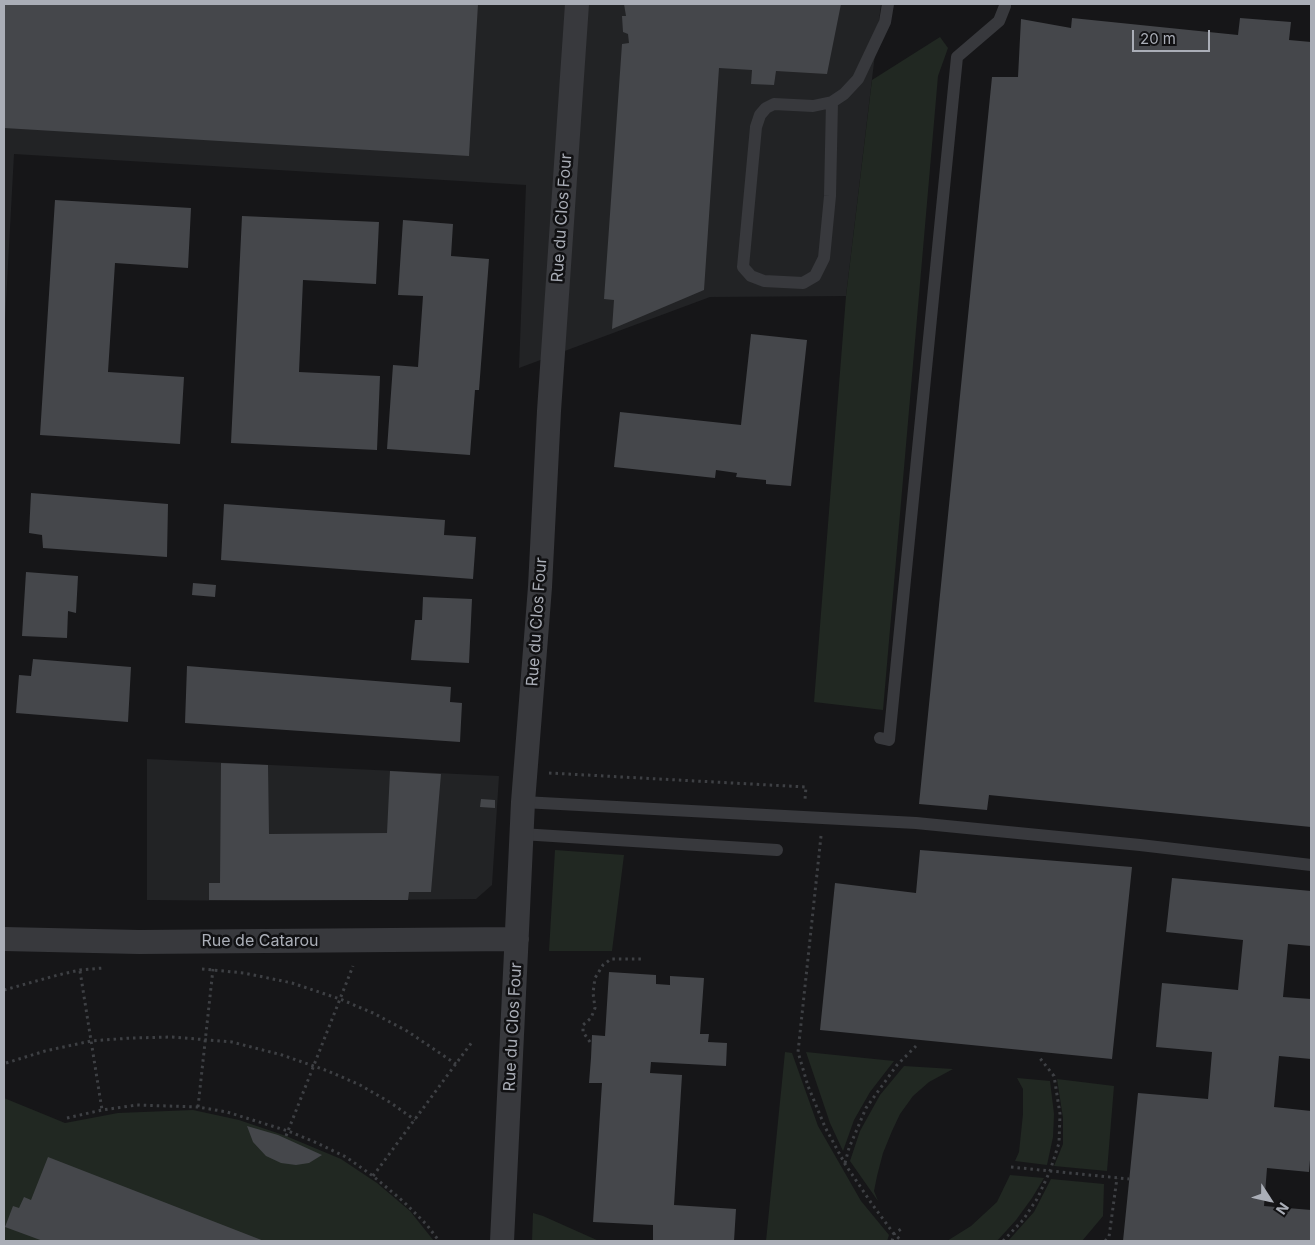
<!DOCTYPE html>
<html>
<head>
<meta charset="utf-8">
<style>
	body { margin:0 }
	#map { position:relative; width:1315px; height:1245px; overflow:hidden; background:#161618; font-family:Inter,sans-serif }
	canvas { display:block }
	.frame { position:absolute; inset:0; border:5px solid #aaaeb7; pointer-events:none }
	.north { position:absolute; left:1245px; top:1175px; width:50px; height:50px; -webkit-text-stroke:4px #111113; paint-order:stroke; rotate:125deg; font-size:14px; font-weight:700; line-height:20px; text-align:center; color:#aaaeb7 }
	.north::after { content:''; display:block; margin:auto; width:18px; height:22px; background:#aaaeb7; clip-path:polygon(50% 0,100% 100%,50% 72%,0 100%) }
	.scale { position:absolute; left:1132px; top:30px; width:78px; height:22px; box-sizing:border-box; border:2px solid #aaaeb7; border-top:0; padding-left:6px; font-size:15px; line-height:18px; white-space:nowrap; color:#aaaeb7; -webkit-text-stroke:4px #111113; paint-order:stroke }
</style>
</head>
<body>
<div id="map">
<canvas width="1315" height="1245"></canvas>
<div class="frame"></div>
<div class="north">N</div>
<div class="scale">20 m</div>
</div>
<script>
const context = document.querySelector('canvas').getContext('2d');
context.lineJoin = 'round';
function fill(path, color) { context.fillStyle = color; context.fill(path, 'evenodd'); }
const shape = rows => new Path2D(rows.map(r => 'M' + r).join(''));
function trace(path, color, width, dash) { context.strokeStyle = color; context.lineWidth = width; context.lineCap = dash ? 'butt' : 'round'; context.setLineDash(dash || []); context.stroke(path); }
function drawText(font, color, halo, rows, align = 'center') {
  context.font = font + ' Inter,sans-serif'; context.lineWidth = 5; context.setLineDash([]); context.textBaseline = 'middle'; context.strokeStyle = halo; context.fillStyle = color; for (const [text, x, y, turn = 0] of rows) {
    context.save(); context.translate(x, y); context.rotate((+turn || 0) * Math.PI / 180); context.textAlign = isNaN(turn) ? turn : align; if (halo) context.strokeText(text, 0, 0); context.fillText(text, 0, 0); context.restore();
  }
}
const built = shape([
	[4,4,881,4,846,296,710,297,519,368,526,185,14,154,4,339],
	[147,759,499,776,492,885,476,899,269,901,147,900]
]);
const green = shape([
	[940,37,948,48,938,76,883,710,814,702,846,296,872,80],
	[555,850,624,855,612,951,549,951],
	[785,1052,792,1053,818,1126,861,1201,889,1235,887,1241,766,1241],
	[806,1052,894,1061,870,1092,854,1120,843,1151,830,1123],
	[904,1066,953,1069,929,1082,913,1096,900,1114,892,1131,883,1153,877,1176,874,1191,878,1201,850,1161,860,1131,880,1095],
	[1017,1078,1050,1081,1054,1114,1053,1137,1047,1165,1015,1161,1019,1152,1023,1114,1023,1089],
	[1057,1079,1114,1086,1107,1171,1054,1166,1063,1144,1063,1118],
	[4,1098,65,1123,118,1113,193,1110,239,1120,286,1136,341,1159,377,1183,410,1211,434,1241,4,1241],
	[1010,1175,1044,1178,1032,1198,1016,1220,997,1241,947,1241,971,1226,997,1202],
	[1051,1179,1104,1184,1103,1216,1082,1241,1008,1241,1034,1212],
	[533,1213,543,1216,599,1241,532,1241]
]);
const building = shape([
	[4,4,478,4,469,156,4,128],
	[624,4,841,4,827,74,776,71,774,85,751,84,752,70,719,68,704,290,612,329,614,300,604,299,622,44,629,43,628,34,623,32,622,16,626,16],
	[1072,18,1238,35,1240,18,1291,22,1289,40,1311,42,1311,827,989,795,987,810,919,804,992,77,1018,77,1021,19,1071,28],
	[55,200,191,208,188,268,115,263,108,372,184,377,180,444,40,435],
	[242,216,379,222,376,284,303,280,299,372,380,376,377,450,231,443],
	[403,220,453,224,451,256,489,259,479,390,475,390,470,455,387,449,393,365,418,367,423,296,398,295],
	[751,334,807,340,791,486,766,484,766,480,736,477,737,473,716,470,715,478,614,467,620,412,741,425],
	[31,493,168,504,167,557,43,548,42,535,29,533],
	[224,504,445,520,444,535,476,537,473,579,221,560],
	[26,572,78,576,76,613,68,611,67,638,22,636],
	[193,583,216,585,215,597,192,595],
	[423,597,472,599,469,663,411,660,415,620,422,620],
	[33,659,131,667,128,722,16,713,19,675,31,676],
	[187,666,451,687,450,702,462,703,460,742,185,723],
	[221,763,268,765,269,834,387,833,390,771,441,774,431,892,409,892,408,900,209,900,209,883,220,883],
	[481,799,495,800,495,808,480,807],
	[920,850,1132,867,1112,1059,820,1030,835,883,916,893],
	[1172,878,1311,891,1311,946,1288,944,1283,997,1311,999,1311,1059,1279,1056,1274,1107,1311,1111,1311,1148,1309,1172,1267,1168,1264,1206,1311,1210,1311,1241,1123,1241,1138,1093,1208,1099,1212,1052,1156,1047,1162,983,1238,990,1243,940,1166,932],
	[609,972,656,975,656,984,670,985,670,976,704,978,700,1034,709,1034,708,1042,727,1043,726,1066,651,1062,650,1073,682,1075,674,1205,736,1209,734,1241,653,1241,653,1225,593,1222,602,1083,589,1083,591,1058,592,1035,605,1036],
	[247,1126,278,1135,322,1155,309,1163,296,1165,281,1163,266,1156,253,1142],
	[48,1157,264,1241,43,1241,5,1227,13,1206,19,1208,24,1197,31,1200]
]);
const path = shape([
	[549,773,806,787,805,799],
	[821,836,798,1052,808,1086,825,1127,845,1164,872,1204,894,1234,902,1241],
	[202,969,244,973,292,983,340,999,373,1013,407,1031,456,1064],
	[80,971,102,1110],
	[4,990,58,975,80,970,103,968],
	[590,1042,583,1032,583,1025,591,1018,595,1008,593,993,595,978,603,965,611,959,643,959],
	[6,1063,45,1051,91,1041,131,1038,172,1037,232,1042,282,1055,328,1071,360,1085,391,1103,415,1120],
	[198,1107,213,969],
	[67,1118,102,1110,137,1105,198,1107,227,1112,288,1131,317,1143,346,1157,373,1176,404,1202,427,1225,439,1241],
	[286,1136,353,966],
	[845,1163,849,1148,866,1108,897,1065,916,1046],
	[1011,1167,1129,1179],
	[373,1176,472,1042],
	[892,1241,894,1234,901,1229],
	[1003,1241,1023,1220,1037,1199,1050,1171,1059,1143,1060,1114,1054,1076,1039,1057],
	[1105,1241,1109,1237,1117,1178]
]);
const lane = shape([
	[832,102,830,196,824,258,815,276,803,283,764,281,751,276,743,267,756,127,760,115,766,108,774,104,813,106,832,102,844,94,858,79,885,22,888,4],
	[880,738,889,740,957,57,999,21,1005,6,1005,4],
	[523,802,916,823,1140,845,1311,865],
	[521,834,777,850]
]);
const street = shape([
	[4,939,139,942,517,939],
	[502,1241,516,952,523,802,540,587,549,411,577,4]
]);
const streetNames = [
	["Rue du Clos Four",562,218,-86],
	["Rue du Clos Four",537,622,-86],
	["Rue de Catarou",260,941],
	["Rue du Clos Four",513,1027,-87]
];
fill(built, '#222325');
fill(green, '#212822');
fill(building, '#45474b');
trace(path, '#3e4044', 3, [2.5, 4]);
trace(lane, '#38393d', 12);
trace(street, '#38393d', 24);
drawText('16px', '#aaaeb7', '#111113', streetNames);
</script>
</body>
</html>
